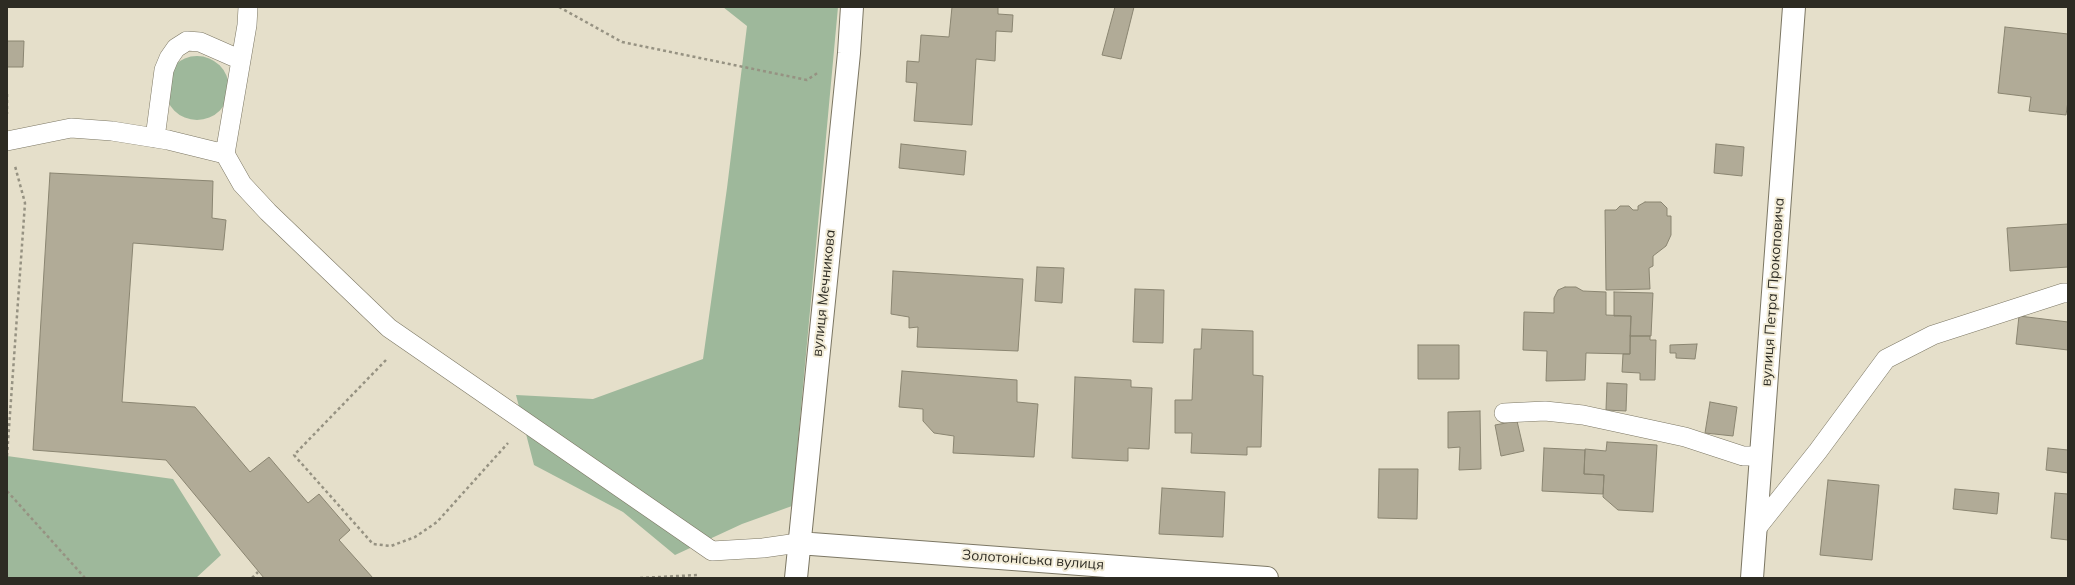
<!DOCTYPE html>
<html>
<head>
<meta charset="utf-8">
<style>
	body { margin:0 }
	#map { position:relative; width:2075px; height:585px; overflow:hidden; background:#e5dfca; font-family:Mulish,sans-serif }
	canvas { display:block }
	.frame { position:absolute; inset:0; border:8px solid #2d2b23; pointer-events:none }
</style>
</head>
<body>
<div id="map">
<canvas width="2075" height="585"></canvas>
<div class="frame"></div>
</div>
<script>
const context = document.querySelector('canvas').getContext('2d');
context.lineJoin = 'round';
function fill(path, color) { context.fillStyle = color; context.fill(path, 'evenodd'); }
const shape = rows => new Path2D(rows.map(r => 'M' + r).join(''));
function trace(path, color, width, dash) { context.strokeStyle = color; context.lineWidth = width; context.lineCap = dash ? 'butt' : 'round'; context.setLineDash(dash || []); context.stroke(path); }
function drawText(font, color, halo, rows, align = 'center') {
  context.font = font + ' Mulish,sans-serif'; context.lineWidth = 4; context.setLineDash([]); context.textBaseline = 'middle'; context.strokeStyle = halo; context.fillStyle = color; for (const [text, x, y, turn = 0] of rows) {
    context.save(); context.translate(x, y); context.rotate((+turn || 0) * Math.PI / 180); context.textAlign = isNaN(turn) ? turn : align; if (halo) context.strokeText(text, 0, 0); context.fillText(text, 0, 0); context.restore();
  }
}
const green = shape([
	[723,7,838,7,792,506,742,524,675,555,623,512,534,465,516,395,593,399,703,359,727,188,747,26],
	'165 88a32 32 0 1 1 64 0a32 32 0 1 1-64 0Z',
	[7,456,173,479,221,555,196,578,7,578]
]);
const building = shape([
	[952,7,998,7,998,14,1013,15,1012,32,996,31,995,61,976,59,972,125,914,121,917,83,906,82,907,61,919,62,921,35,949,37,952,7],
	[1115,7,1134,7,1121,59,1102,55,1115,7],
	[2005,27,2068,34,2068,101,2066,115,2029,111,2031,97,1998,93,2005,27],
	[7,41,24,41,23,67,7,67,7,41],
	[901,144,966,151,964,175,899,168,901,144],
	[1716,144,1744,147,1742,176,1714,173,1716,144],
	[50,173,213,181,212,218,226,220,223,250,133,243,122,402,195,407,250,472,269,457,308,503,319,494,350,530,339,540,373,578,264,578,166,460,33,450,50,173],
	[1645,202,1661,202,1667,208,1667,216,1671,216,1671,235,1666,246,1653,256,1653,266,1649,268,1650,289,1606,290,1605,210,1616,210,1620,206,1629,206,1633,210,1638,210,1638,206,1645,202],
	[2068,224,2068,267,2010,271,2007,228,2068,224],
	[1037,267,1064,268,1062,303,1035,301,1037,267],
	[893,271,1023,279,1018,351,917,347,918,327,909,328,909,317,891,314,893,271],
	[1565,287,1576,287,1583,291,1606,292,1606,315,1631,316,1630,354,1586,353,1585,380,1546,381,1547,351,1523,350,1524,312,1554,313,1554,298,1558,290,1565,287],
	[1135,289,1164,290,1163,343,1133,342,1135,289],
	[1614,292,1653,293,1651,336,1630,336,1631,316,1614,316,1614,292],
	[2019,316,2068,322,2068,350,2016,344,2019,316],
	[1202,329,1253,331,1253,375,1263,376,1261,447,1247,447,1247,455,1191,453,1192,433,1175,433,1175,400,1192,400,1194,349,1201,349,1202,329],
	[1630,336,1650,336,1650,340,1656,340,1655,380,1640,380,1640,373,1622,372,1623,354,1630,354,1630,336],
	[1697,344,1695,359,1676,358,1676,353,1670,353,1670,345,1697,344],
	[1418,345,1459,345,1459,379,1418,379,1418,345],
	[902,371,1017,380,1017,402,1038,404,1034,457,953,453,954,436,934,433,923,421,923,409,899,407,902,371],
	[1075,377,1131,380,1131,387,1152,388,1149,449,1128,448,1128,461,1072,458,1075,377],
	[1607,383,1627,384,1626,411,1606,410,1607,383],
	[1710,402,1737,407,1733,436,1705,433,1710,402],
	[1480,411,1481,469,1459,470,1460,447,1448,448,1448,412,1480,411],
	[1517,421,1524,451,1501,456,1495,425,1517,421],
	[1607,442,1657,445,1653,512,1618,510,1603,497,1604,475,1584,474,1585,449,1606,451,1607,442],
	[1544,448,1585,450,1584,474,1604,475,1603,494,1542,491,1544,448],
	[2048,448,2068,450,2068,473,2046,470,2048,448],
	[1379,469,1418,469,1417,519,1378,518,1379,469],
	[1828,480,1879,485,1872,560,1820,555,1828,480],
	[1162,488,1225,492,1223,537,1159,534,1162,488],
	[1955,489,1999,493,1997,514,1953,509,1955,489],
	[2055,493,2068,494,2068,540,2051,538,2055,493]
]);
const path = shape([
	[559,7,622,42,807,80,819,72],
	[7,94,7,114],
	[386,360,294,455,373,544,391,546,415,537,437,522,508,443],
	[7,456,25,203,15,166],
	[7,491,85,578],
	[252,578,258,572],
	[640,578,697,575]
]);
const service = shape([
	[155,138,164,70,169,58,176,48,187,41,200,42,241,60],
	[7,141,71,128,112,131,168,140,225,154,247,25,248,7],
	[225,154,242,184,268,212,389,328,712,551,763,548,798,543],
	[1504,413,1545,411,1583,415,1685,437,1743,456,1761,456],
	[1756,529,1818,451,1886,359,1933,335,2063,293,2068,293]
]);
const minor = shape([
	[798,543,1267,578],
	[796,578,849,53,852,7],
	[1752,578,1794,7]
]);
const streetNames = [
	["вулиця Петра Прокоповича",1773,292,-86],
	["вулиця Мечникова",824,293,-84],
	["Золотоніська вулиця",1033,560,4]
];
fill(green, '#9eb89b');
fill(building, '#b1ab97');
trace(building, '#8a8571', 1);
trace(service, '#7c7764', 20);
trace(minor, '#7c7764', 24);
trace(path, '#969282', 2.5, [3, 3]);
trace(service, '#fff', 19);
trace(minor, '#fff', 22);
drawText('14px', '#2d2b23', '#f2ecd7', streetNames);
</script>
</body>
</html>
